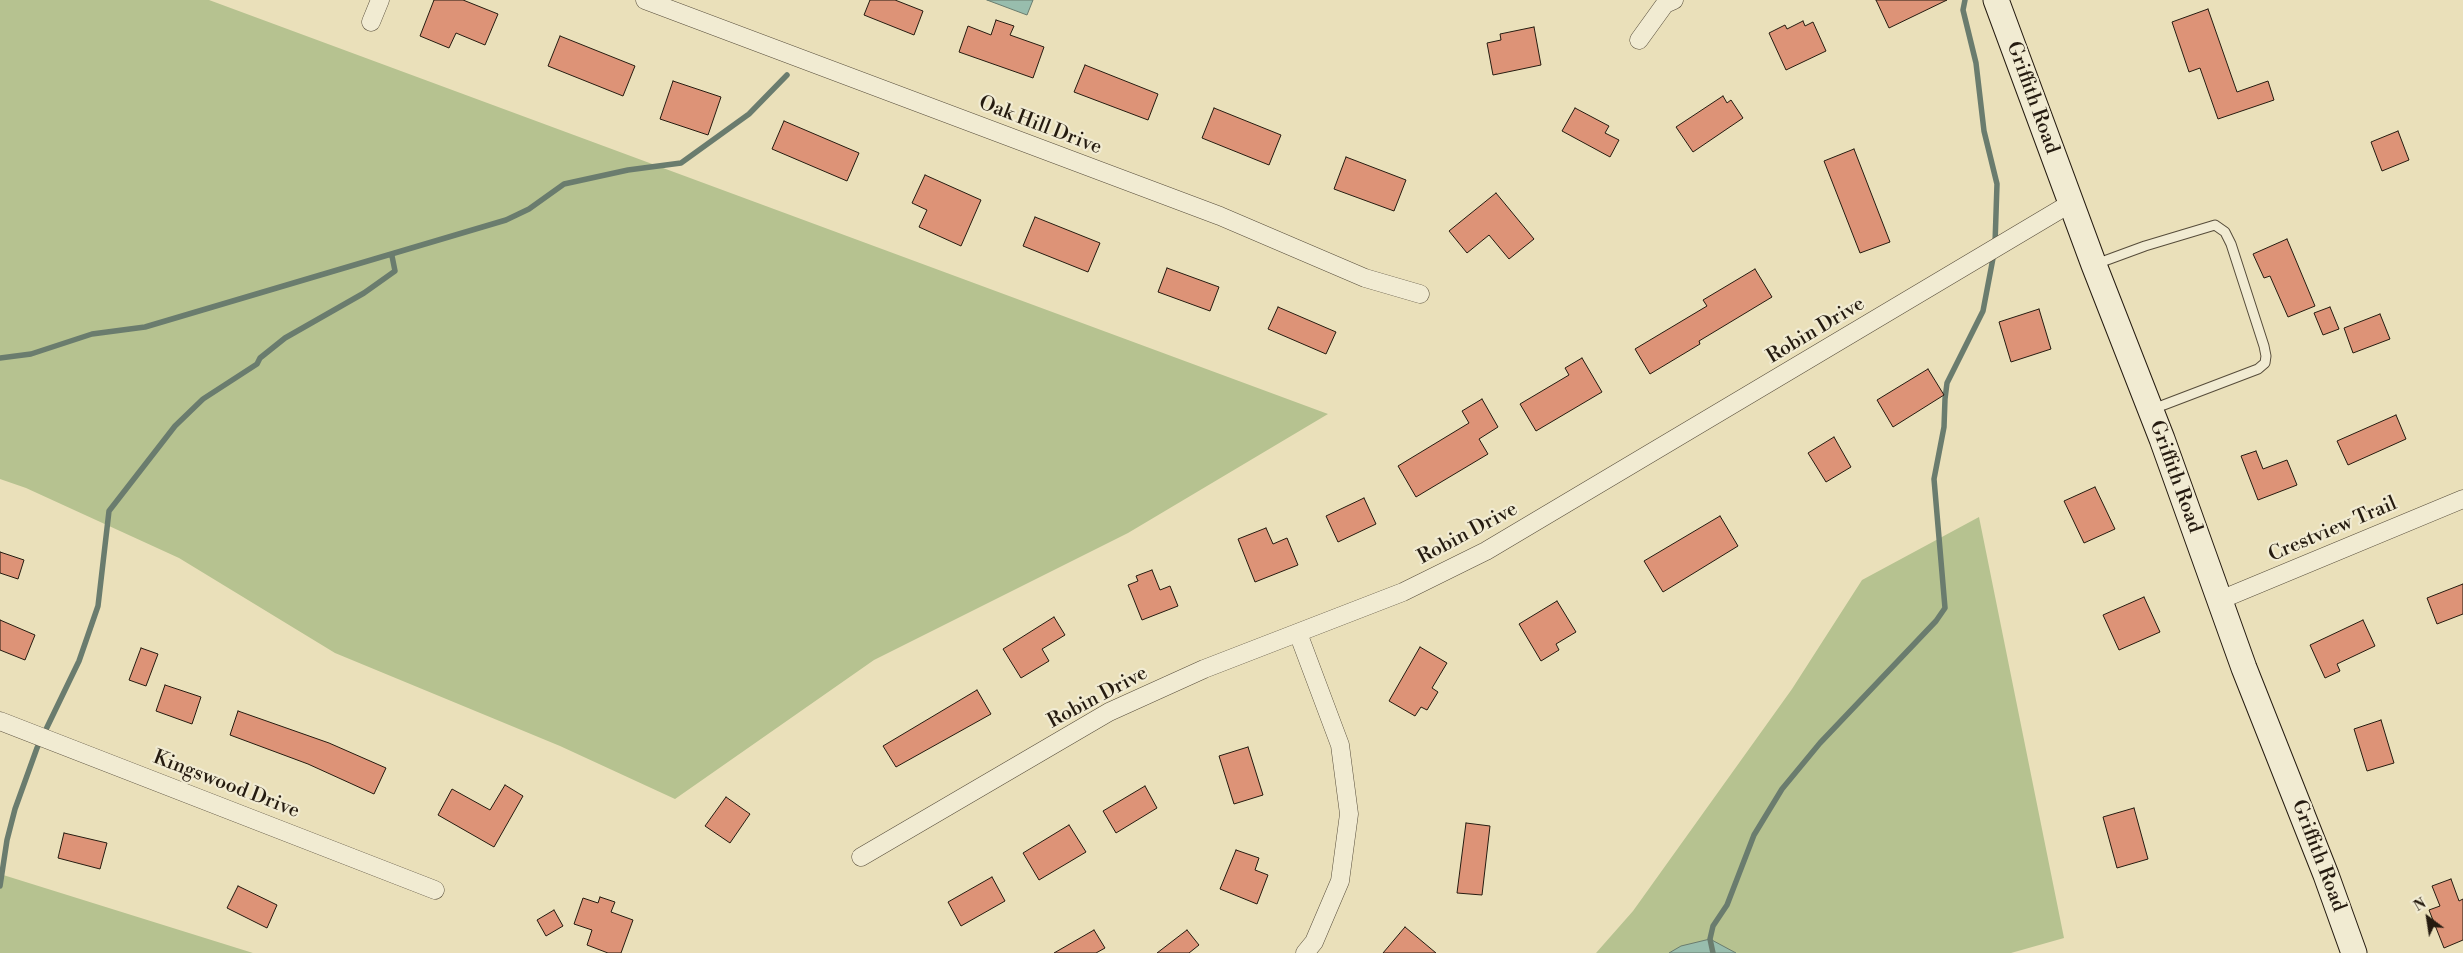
<!DOCTYPE html>
<html>
<head>
<meta charset="utf-8">
<style>
	body { margin:0 }
	#map { position:relative; width:2463px; height:953px; overflow:hidden; background:#eae0ba; font-family:"Libre Bodoni",serif }
	canvas { display:block }
	.north { position:absolute; left:2403px; top:893px; width:50px; height:50px; -webkit-text-stroke:4px #f1ebd2; paint-order:stroke; rotate:329deg; font-size:14px; font-weight:700; line-height:20px; text-align:center; color:#251b10 }
	.north::after { content:''; display:block; margin:auto; width:18px; height:22px; background:#251b10; clip-path:polygon(50% 0,100% 100%,50% 72%,0 100%) }
</style>
</head>
<body>
<div id="map">
<canvas width="2463" height="953"></canvas>
<div class="north">N</div>
</div>
<script>
const context = document.querySelector('canvas').getContext('2d');
context.lineJoin = 'round';
function fill(path, color) { context.fillStyle = color; context.fill(path, 'evenodd'); }
const shape = rows => new Path2D(rows.map(r => 'M' + r).join(''));
function trace(path, color, width, dash) { context.strokeStyle = color; context.lineWidth = width; context.lineCap = dash ? 'butt' : 'round'; context.setLineDash(dash || []); context.stroke(path); }
function drawText(font, color, halo, rows, align = 'center') {
  context.font = font + ' "Libre Bodoni",serif'; context.lineWidth = 4.5; context.setLineDash([]); context.textBaseline = 'middle'; context.strokeStyle = halo; context.fillStyle = color; for (const [text, x, y, turn = 0] of rows) {
    context.save(); context.translate(x, y); context.rotate((+turn || 0) * Math.PI / 180); context.textAlign = isNaN(turn) ? turn : align; if (halo) context.strokeText(text, 0, 0); context.fillText(text, 0, 0); context.restore();
  }
}
const green = shape([
	[0,0,209,0,1328,414,1128,533,874,660,675,799,560,746,335,653,179,558,26,488,0,479],
	[1979,517,2064,938,2011,953,1596,953,1633,911,1792,689,1862,580],
	[0,874,253,953,0,953]
]);
const water = shape([
	[987,0,1033,0,1027,15,987,0],
	[1710,939,1736,953,1669,953,1681,946,1710,939]
]);
const stream = shape([
	[1965,0,1963,10,1976,63,1984,131,1997,184,1995,244],
	[0,358,31,354,92,334,145,327,506,220,529,209,564,184,628,170,681,163,749,114,787,75],
	[0,886,7,840,15,809,37,748,79,661,98,606,109,511,175,426,203,399,257,364,260,358,285,338,364,293,395,271,392,256],
	[1713,953,1710,939,1713,926,1727,905,1754,835,1782,789,1820,743,1936,621,1945,608,1934,479,1944,427,1945,399,1947,383,1983,311,1994,253]
]);
const building = shape([
	[434,0,463,0,498,14,485,45,456,33,449,48,420,36,434,0],
	[870,0,895,0,923,11,914,35,864,15,870,0],
	[1876,0,1947,0,1889,28,1876,0],
	[2208,9,2237,92,2268,81,2274,100,2218,119,2200,68,2189,72,2172,22,2208,9],
	[996,20,1014,26,1010,35,1044,47,1033,78,959,52,968,26,991,35,996,20],
	[1803,21,1805,26,1813,22,1826,51,1786,70,1769,33,1785,25,1787,29,1803,21],
	[1534,27,1541,65,1493,75,1487,43,1501,40,1500,34,1534,27],
	[560,36,635,66,623,96,548,66,560,36],
	[1085,65,1158,94,1148,120,1074,92,1085,65],
	[673,81,721,97,708,135,660,119,673,81],
	[1723,96,1727,103,1731,100,1743,118,1693,152,1676,127,1723,96],
	[1214,108,1281,135,1269,165,1202,138,1214,108],
	[1575,108,1609,126,1605,133,1619,140,1610,157,1562,131,1575,108],
	[784,121,859,153,847,181,772,149,784,121],
	[2398,131,2409,160,2382,171,2371,142,2398,131],
	[1854,149,1890,242,1860,253,1824,161,1854,149],
	[1346,157,1406,180,1394,211,1334,189,1346,157],
	[925,175,981,200,961,246,919,227,927,210,912,203,925,175],
	[1496,193,1534,239,1509,259,1489,235,1467,253,1449,231,1496,193],
	[1035,217,1100,243,1088,272,1023,246,1035,217],
	[2287,239,2315,306,2288,317,2270,276,2264,278,2253,254,2287,239],
	[1167,268,1219,287,1210,311,1158,292,1167,268],
	[1755,269,1772,297,1699,341,1700,344,1650,374,1635,349,1707,306,1703,300,1755,269],
	[1278,307,1336,332,1326,354,1268,329,1278,307],
	[2330,307,2339,329,2323,335,2314,313,2330,307],
	[2039,309,2051,349,2011,362,1999,322,2039,309],
	[2380,314,2390,339,2353,353,2344,328,2380,314],
	[1582,358,1602,392,1536,431,1520,404,1569,375,1565,368,1582,358],
	[1928,369,1944,395,1893,427,1877,400,1928,369],
	[1482,399,1498,427,1479,439,1488,454,1416,497,1398,466,1469,423,1462,411,1482,399],
	[2396,415,2406,439,2348,465,2337,441,2396,415],
	[1834,437,1851,467,1826,482,1808,453,1834,437],
	[2256,451,2263,469,2287,460,2297,485,2258,500,2241,456,2256,451],
	[2095,487,2115,529,2084,543,2064,501,2095,487],
	[1364,498,1376,524,1338,542,1326,516,1364,498],
	[1720,516,1738,546,1663,592,1644,561,1720,516],
	[1266,528,1273,544,1287,538,1298,565,1255,582,1238,539,1266,528],
	[0,552,24,560,18,579,0,573,0,552],
	[1152,570,1160,590,1170,586,1178,606,1142,620,1128,585,1138,581,1136,576,1152,570],
	[2463,584,2463,614,2437,624,2427,598,2463,584],
	[2144,597,2160,632,2119,650,2103,615,2144,597],
	[1557,601,1576,632,1556,644,1559,650,1541,661,1519,624,1557,601],
	[1054,617,1065,635,1042,649,1049,661,1021,678,1003,649,1054,617],
	[0,620,35,635,25,660,0,650,0,620],
	[2363,620,2375,646,2337,664,2340,671,2325,678,2310,645,2363,620],
	[1420,647,1447,663,1432,688,1438,692,1427,710,1421,707,1415,716,1389,701,1420,647],
	[141,648,158,654,146,686,129,680,141,648],
	[165,685,201,697,192,724,156,711,165,685],
	[977,690,991,714,896,767,883,746,977,690],
	[238,711,329,743,386,768,374,794,308,764,230,735,238,711],
	[2381,720,2394,763,2367,771,2354,729,2381,720],
	[1248,747,1263,795,1234,804,1219,756,1248,747],
	[505,785,523,796,494,847,438,815,452,789,490,810,505,785],
	[1145,786,1157,808,1116,833,1103,811,1145,786],
	[726,797,750,814,730,843,705,826,726,797],
	[2134,808,2148,859,2117,868,2103,817,2134,808],
	[1466,823,1490,826,1482,895,1457,893,1466,823],
	[1069,825,1086,852,1039,880,1023,853,1069,825],
	[64,833,107,843,100,869,58,858,64,833],
	[1236,850,1259,858,1255,870,1268,875,1257,904,1220,889,1236,850],
	[992,877,1005,901,961,926,948,902,992,877],
	[2451,879,2459,901,2463,899,2463,940,2444,948,2429,910,2440,906,2432,886,2451,879],
	[238,886,277,905,267,928,227,908,238,886],
	[600,897,615,902,611,912,633,920,621,953,608,953,587,945,592,930,574,924,583,898,598,903,600,897],
	[554,910,563,926,546,936,537,920,554,910],
	[1405,927,1436,953,1383,953,1405,927],
	[1094,930,1105,948,1096,953,1054,953,1094,930],
	[1187,930,1199,945,1189,953,1157,953,1187,930]
]);
const lane = shape([
	[2096,264,2145,246,2215,225,2225,232,2231,244,2264,346,2266,356,2265,363,2258,369,2153,409]
]);
const street = shape([
	[645,0,1220,216,1365,278,1420,294],
	[371,22,380,0],
	[1639,40,1665,4,1674,0],
	[2220,600,2463,499],
	[1298,633,1340,745,1349,814,1340,881,1314,942,1305,953],
	[0,721,435,890],
	[861,857,1109,712,1204,669,1403,592,1486,551,2071,203]
]);
const secondary = shape([
	[1996,0,2094,265,2162,439,2244,668,2326,875,2354,953]
]);
const streetNames = [
	["Griffith Road",2032,98,70],
	["Oak Hill Drive",1040,126,21],
	["Robin Drive",1816,331,-31],
	["Griffith Road",2175,477,70],
	["Crestview Trail",2333,530,-23],
	["Robin Drive",1468,534,-28],
	["Robin Drive",1098,698,-28],
	["Kingswood Drive",226,785,21],
	["Griffith Road",2318,856,69]
];
fill(green, '#b6c290');
fill(water, '#98bdad');
trace(water, '#6a7c6e', 1);
trace(stream, '#6a7c6e', 5.5);
fill(building, '#dd9377');
trace(building, '#251b10', 1);
trace(lane, '#564c3a', 11);
trace(street, '#564c3a', 19);
trace(secondary, '#251b10', 27);
trace(lane, '#f1ebd2', 9);
trace(street, '#f1ebd2', 18);
trace(secondary, '#f1ebd2', 25);
drawText('20px', '#251b10', '#f1ebd2', streetNames);
</script>
</body>
</html>
